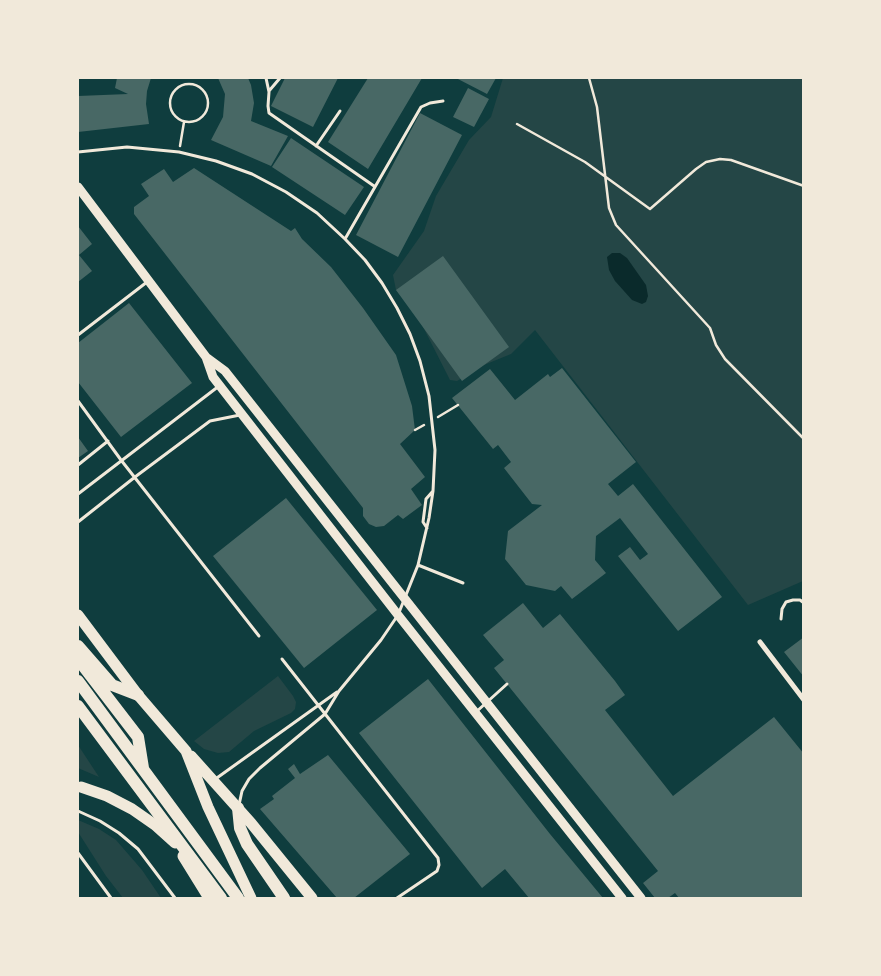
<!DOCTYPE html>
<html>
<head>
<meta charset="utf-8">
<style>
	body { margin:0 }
	#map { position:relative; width:881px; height:976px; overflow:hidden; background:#0f3d3e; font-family:Rubik,sans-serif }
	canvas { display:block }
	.frame { position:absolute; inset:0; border:79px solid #f1e9da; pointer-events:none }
</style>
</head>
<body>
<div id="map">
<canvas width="881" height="976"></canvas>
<div class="frame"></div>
</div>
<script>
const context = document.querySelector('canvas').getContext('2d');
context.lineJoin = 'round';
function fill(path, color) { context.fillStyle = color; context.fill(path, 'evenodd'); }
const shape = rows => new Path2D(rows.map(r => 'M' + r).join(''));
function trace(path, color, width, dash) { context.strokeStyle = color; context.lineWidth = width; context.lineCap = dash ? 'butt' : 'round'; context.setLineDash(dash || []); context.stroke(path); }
const green = shape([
	[503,78,803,78,803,581,748,605,535,330,511,354,484,365,457,381,450,380,417,315,396,290,393,275,424,231,436,196,469,140,491,117],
	[278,676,293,696,296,702,295,709,291,713,254,731,229,752,218,753,204,749,194,741],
	[78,745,99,777,78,768],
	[78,820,99,829,116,840,142,870,161,898,123,898,106,876,78,832]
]);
const water = shape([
	[612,253,620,253,627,258,646,285,648,296,646,302,642,304,632,300,615,281,609,270,607,257]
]);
const building = shape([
	[117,78,151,78,147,91,146,104,149,124,78,132,78,96,128,94,115,88],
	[218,78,248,78,251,85,254,103,251,121,288,136,271,166,211,140,223,117,225,94],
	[285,78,338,78,313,127,271,106],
	[368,78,422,78,368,169,328,142],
	[456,78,496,78,487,94],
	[468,88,489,99,474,127,453,117],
	[420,113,462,135,398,257,356,235],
	[291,138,364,187,345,215,272,167],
	[194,168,291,231,295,228,302,239,331,267,363,308,396,355,412,406,415,430,400,444,425,477,411,489,422,505,403,519,398,515,384,526,376,527,369,524,363,516,363,508,134,214,134,207,149,196,141,184,164,169,173,182],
	[78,226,92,244,79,255,92,271,78,282],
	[443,256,509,347,462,381,396,290],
	[129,303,192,383,121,437,78,382,78,343],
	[562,368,636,462,608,484,618,496,633,484,722,597,678,631,618,556,630,547,640,560,648,554,620,518,596,536,595,560,606,573,572,599,561,586,555,591,526,585,505,559,508,531,542,505,532,504,504,468,511,462,498,445,493,449,452,398,490,369,515,400,548,374,550,377],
	[78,437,88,451,78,458],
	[286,498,377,610,304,668,213,556],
	[523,603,543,628,560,614,615,681,625,695,605,710,673,796,774,717,804,754,804,898,679,898,675,893,668,898,655,898,643,883,658,871,494,668,504,660,483,635],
	[804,637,804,677,784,652],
	[428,679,550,834,603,898,529,898,505,869,482,888,359,733],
	[328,755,410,854,354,898,337,898,260,809,274,799,272,796,295,778,288,769,294,764,300,774]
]);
const path = shape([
	[589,78,597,107,609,208,616,225,710,328,716,345,725,359,804,439],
	'170 103a19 19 0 1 1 38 0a19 19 0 1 1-38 0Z',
	[517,124,585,162,650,209,696,169,706,162,720,159,731,160,804,186],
	[180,146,184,122],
	[438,417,458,405],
	[415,430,424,425]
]);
const service = shape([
	[266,78,269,92,268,106,269,113,374,186],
	[269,91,280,78],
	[316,146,340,111],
	[78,152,127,147,179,152,216,161,252,174,286,192,317,213,345,239,365,260,382,283,397,308,410,334,420,361,429,396,435,450,433,491,429,518,418,565,398,615,381,640,339,691,325,714,260,768,249,779,242,791,239,805],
	[345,239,421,107,430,103,443,101],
	[78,335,147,282],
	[78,401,121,460,259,636],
	[78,465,108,441],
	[78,494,219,386],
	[78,522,135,477,210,421,240,415],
	[427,528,423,522,426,499,433,491],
	[418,565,463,583],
	[781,619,782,609,786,602,793,600,800,600,804,603],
	[282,659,438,858,439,865,437,871,397,898],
	[476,712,507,684],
	[214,780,337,692],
	[78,811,100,821,119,833,138,849,175,898],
	[78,853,111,898]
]);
const minor = shape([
	[760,642,804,700]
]);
const tertiary = shape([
	[78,187,206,357,225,371,641,898],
	[206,357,213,377,398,615,622,898]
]);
const primary = shape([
	[78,615,138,695,186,751,208,807,251,898],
	[191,756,251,823,312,898],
	[81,787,107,796,132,809,155,825,175,843],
	[183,856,209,898]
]);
const motorway = shape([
	[78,646,112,685,138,695],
	[78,659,138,737,143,768],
	[78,681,238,898],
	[78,706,221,898],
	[238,808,240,828,247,844,284,898]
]);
fill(green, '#244646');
fill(water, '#0a2a2b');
fill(building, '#486865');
trace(path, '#f1e9da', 2.5);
trace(service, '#f1e9da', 3);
trace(minor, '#f1e9da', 5);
trace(tertiary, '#f1e9da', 9);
trace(primary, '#f1e9da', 11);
trace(motorway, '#f1e9da', 12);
</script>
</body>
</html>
